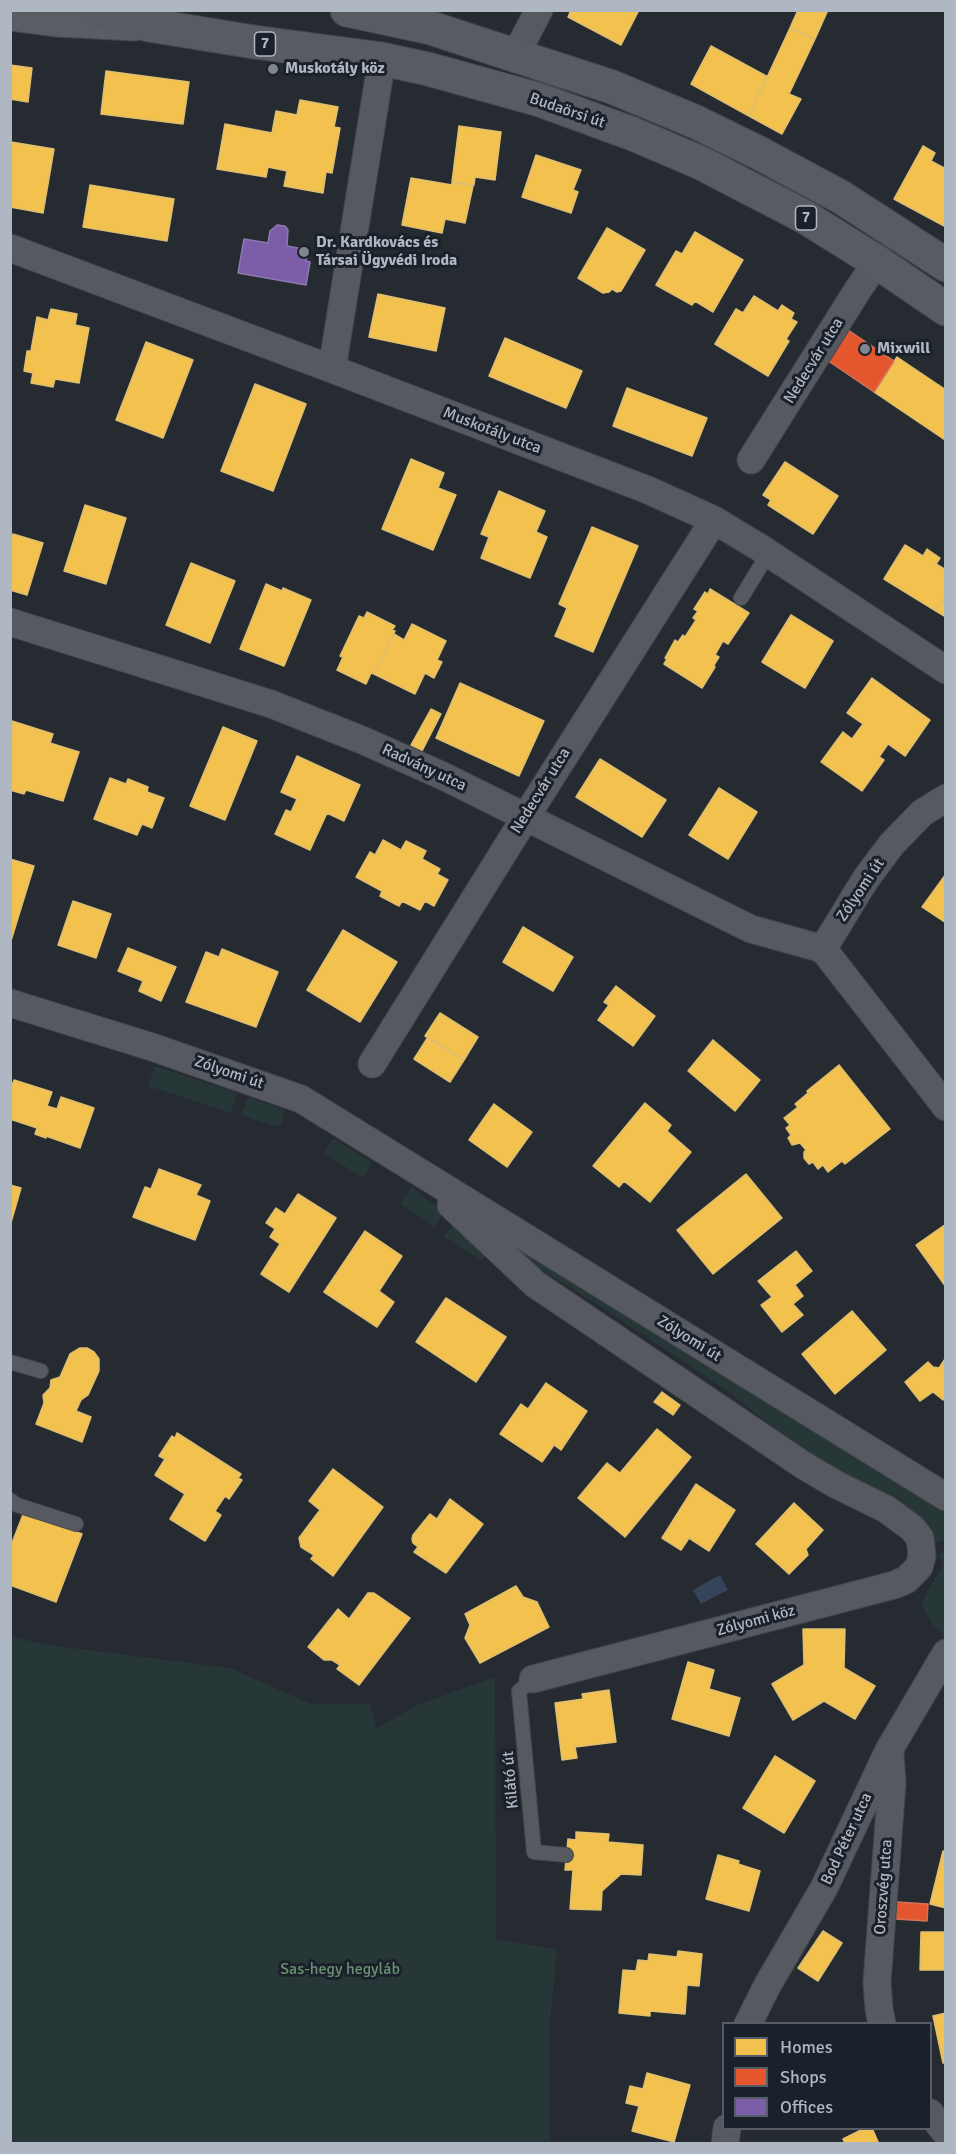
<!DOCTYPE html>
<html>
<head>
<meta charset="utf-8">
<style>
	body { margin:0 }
	#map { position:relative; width:956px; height:2154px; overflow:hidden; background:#262b31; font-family:Signika,sans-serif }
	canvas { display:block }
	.frame { position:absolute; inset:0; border:12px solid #afb7c3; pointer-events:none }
	.legend { position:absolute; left:722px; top:2022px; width:210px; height:108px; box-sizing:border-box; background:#1a212b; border:2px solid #565d68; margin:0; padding:8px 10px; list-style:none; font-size:18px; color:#afb7c3 }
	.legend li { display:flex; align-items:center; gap:12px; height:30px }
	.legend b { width:30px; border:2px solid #565d68 }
</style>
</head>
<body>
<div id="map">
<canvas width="956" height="2154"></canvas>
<div class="frame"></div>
<ul class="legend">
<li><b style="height:16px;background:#f2c14e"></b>Homes</li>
<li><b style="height:16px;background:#e4572e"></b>Shops</li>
<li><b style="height:16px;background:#7b5ea7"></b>Offices</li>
</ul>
</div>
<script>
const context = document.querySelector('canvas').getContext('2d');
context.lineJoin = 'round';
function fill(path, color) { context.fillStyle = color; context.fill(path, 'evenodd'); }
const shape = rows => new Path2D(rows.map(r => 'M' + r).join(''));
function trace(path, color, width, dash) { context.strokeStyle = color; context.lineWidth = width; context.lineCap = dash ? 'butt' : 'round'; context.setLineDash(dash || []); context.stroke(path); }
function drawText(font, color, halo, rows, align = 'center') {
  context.font = font + ' Signika,sans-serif'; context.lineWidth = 6; context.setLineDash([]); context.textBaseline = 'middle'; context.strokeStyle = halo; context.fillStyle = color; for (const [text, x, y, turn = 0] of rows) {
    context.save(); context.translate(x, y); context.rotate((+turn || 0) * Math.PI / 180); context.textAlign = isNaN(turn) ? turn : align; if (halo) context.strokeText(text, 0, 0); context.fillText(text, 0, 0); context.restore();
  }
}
const green = shape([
	[155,1066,237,1093,231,1113,148,1086],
	[248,1097,285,1110,282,1122,277,1127,241,1115],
	[333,1138,372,1163,363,1178,324,1153],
	[412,1187,441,1210,441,1217,435,1227,400,1204],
	[492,1223,861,1457,945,1513,945,1539,933,1545,777,1430,730,1393,612,1314,525,1260],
	[455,1224,485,1254,482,1261,443,1236],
	[945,1550,946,1631,943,1635,932,1624,921,1603,943,1565,938,1554],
	[10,1635,40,1644,230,1668,311,1704,369,1704,377,1728,417,1705,495,1677,496,1940,557,1949,549,2034,550,2143,11,2143]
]);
const water = shape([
	[720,1575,728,1590,701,1604,693,1590]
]);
const homes = shape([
	[571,10,639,10,621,45,568,17,571,10],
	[798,10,828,10,815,39,790,28,798,10],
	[790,28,815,39,789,94,801,99,782,134,749,116,790,28],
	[711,46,768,77,749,116,691,84,711,46],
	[10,65,32,68,28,102,10,99,10,65],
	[106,71,189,82,183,124,101,114,106,71],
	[300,100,338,107,334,127,340,128,332,173,326,172,323,193,284,186,287,171,268,167,266,177,217,169,225,124,272,133,276,111,297,115,300,100],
	[459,126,501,132,495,180,475,177,474,185,452,182,459,126],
	[11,142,54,149,43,213,10,207,11,142],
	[923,146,935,153,931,161,946,169,946,227,894,199,923,146],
	[536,155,581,170,573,190,578,192,571,213,522,197,536,155],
	[411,178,452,185,452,182,473,186,465,223,445,219,442,233,402,225,411,178],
	[90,185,174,199,167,241,83,227,90,185],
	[607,228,645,250,621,291,617,292,612,289,609,292,603,293,578,278,607,228],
	[695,232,743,260,713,312,695,301,692,305,656,285,676,251,682,254,695,232],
	[378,294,445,308,436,351,369,337,378,294],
	[754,296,778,311,782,305,794,313,791,319,797,322,786,339,789,341,768,376,715,344,736,309,743,313,754,296],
	[51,309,77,314,75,325,89,328,79,383,55,379,53,387,31,383,33,373,24,371,27,351,31,351,37,317,48,320,51,309],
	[505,338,582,371,566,408,489,376,505,338],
	[146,342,193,360,163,438,116,420,146,342],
	[897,357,946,390,945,440,874,392,897,357],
	[255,384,306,404,273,491,221,471,255,384],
	[627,388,707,418,692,456,613,426,627,388],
	[411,459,444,473,438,488,456,495,433,550,382,529,411,459],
	[785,462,838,496,813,534,768,505,771,500,763,495,785,462],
	[499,491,545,511,536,532,547,537,530,578,481,558,489,537,481,534,499,491],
	[85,505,126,518,106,584,64,571,85,505],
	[592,527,638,546,593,652,555,636,567,608,559,604,592,527],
	[13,534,43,543,27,595,10,590,10,543,13,534],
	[905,545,923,556,927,549,940,558,936,564,946,570,946,595,936,611,884,579,905,545],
	[191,563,235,581,210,643,166,625,191,563],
	[266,584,282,591,283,588,311,600,284,666,240,649,266,584],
	[710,589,749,613,728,644,723,641,715,655,719,657,714,665,715,667,702,688,664,664,667,659,665,658,675,640,678,642,683,635,685,637,696,620,693,618,698,611,694,609,705,592,708,594,710,589],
	[946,595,946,617,936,611,946,595],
	[367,612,395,626,392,630,395,631,374,674,371,673,366,684,337,670,343,657,340,656,359,616,364,618,367,612],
	[791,615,833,641,805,688,762,662,791,615],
	[412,624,446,641,437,660,442,662,434,678,425,673,415,694,374,674,394,634,404,640,412,624],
	[872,678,930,720,905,756,888,744,879,757,884,760,862,791,821,762,843,732,852,739,863,724,847,713,872,678],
	[460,683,544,721,519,776,436,738,460,683],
	[431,709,441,714,422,751,411,745,431,709],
	[12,721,53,734,50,743,79,752,63,801,26,790,24,794,10,790,12,721],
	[223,727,257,741,225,820,190,806,223,727],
	[297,756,360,785,344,821,327,813,310,850,275,834,286,810,291,812,297,799,281,792,297,756],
	[600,759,666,800,642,837,576,797,600,759],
	[110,778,126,784,128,779,148,787,147,792,164,798,152,828,142,824,137,835,94,819,110,778],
	[719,788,757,812,728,859,689,835,719,788],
	[383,840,401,850,406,841,426,851,422,859,440,869,437,874,448,880,434,906,425,901,420,910,402,901,399,906,380,896,382,891,356,877,370,852,375,855,383,840],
	[10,859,34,866,10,944,10,859],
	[946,874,946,923,922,907,946,874],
	[73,901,111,914,96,958,58,945,73,901],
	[523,927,573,957,553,991,503,962,523,927],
	[343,930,397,962,360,1022,307,990,343,930],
	[128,948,176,967,161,1001,139,991,143,981,118,971,128,948],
	[222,949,278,972,256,1027,186,1002,206,952,219,957,222,949],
	[616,986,655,1016,633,1046,598,1020,609,1005,604,1002,616,986],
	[440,1013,478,1037,464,1060,425,1036,440,1013],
	[428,1037,464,1060,450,1082,414,1059,428,1037],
	[713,1040,760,1080,735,1111,688,1071,713,1040],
	[839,1065,890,1129,845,1164,842,1161,828,1172,823,1165,818,1169,813,1162,809,1164,804,1158,804,1152,806,1150,800,1143,792,1145,788,1138,791,1135,786,1128,790,1125,784,1118,798,1107,795,1104,808,1093,807,1091,839,1065],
	[14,1080,52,1092,47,1106,57,1109,61,1097,94,1108,80,1148,46,1136,46,1138,35,1134,37,1128,10,1119,10,1091,14,1080],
	[645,1103,671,1125,667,1131,691,1152,650,1202,624,1181,619,1187,593,1166,645,1103],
	[494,1104,532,1132,507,1167,469,1140,494,1104],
	[159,1169,201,1185,196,1195,210,1201,195,1240,133,1217,145,1187,151,1189,159,1169],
	[746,1174,782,1218,713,1274,677,1230,746,1174],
	[10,1185,21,1188,10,1226,10,1185],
	[298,1194,336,1218,289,1292,261,1274,280,1244,270,1237,275,1229,266,1223,276,1208,285,1214,298,1194],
	[946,1224,946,1287,916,1245,946,1224],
	[365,1231,402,1256,379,1291,394,1302,377,1327,324,1292,365,1231],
	[796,1251,812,1271,795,1285,803,1296,793,1304,803,1315,782,1332,761,1305,772,1297,758,1281,796,1251],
	[446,1298,506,1337,476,1382,416,1342,446,1298],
	[852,1311,886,1350,835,1394,802,1354,852,1311],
	[80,1348,87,1348,94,1352,99,1359,99,1371,88,1395,81,1400,76,1411,91,1417,82,1442,36,1424,44,1403,43,1395,50,1388,51,1380,60,1377,70,1354,80,1348],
	[945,1359,946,1397,943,1400,933,1392,920,1401,905,1382,928,1362,933,1367,939,1368,945,1359],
	[546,1383,587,1411,561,1450,554,1445,542,1462,500,1434,521,1404,528,1409,546,1383],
	[662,1392,680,1405,673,1415,654,1402,662,1392],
	[657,1429,691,1457,625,1537,578,1498,607,1463,620,1473,657,1429],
	[177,1433,241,1474,238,1478,242,1480,229,1499,225,1496,215,1511,221,1515,205,1541,170,1519,185,1494,155,1475,165,1459,159,1456,172,1436,175,1438,177,1433],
	[333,1469,383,1507,333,1576,311,1559,314,1555,301,1547,299,1538,320,1510,309,1501,333,1469],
	[696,1484,735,1510,709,1551,689,1538,681,1550,662,1538,696,1484],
	[450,1499,483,1524,446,1573,414,1552,418,1547,413,1543,412,1539,413,1535,430,1514,437,1519,450,1499],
	[794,1503,823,1530,806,1549,808,1555,789,1574,756,1544,794,1503],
	[24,1512,82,1534,56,1602,10,1585,10,1548,24,1512],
	[516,1586,523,1597,537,1602,549,1627,480,1663,465,1638,470,1625,465,1614,516,1586],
	[368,1593,374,1593,410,1618,359,1685,337,1669,340,1665,332,1660,324,1660,308,1647,338,1609,349,1619,368,1593],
	[803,1629,845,1629,844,1668,875,1686,855,1719,824,1701,793,1720,772,1684,804,1665,803,1629],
	[688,1662,714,1670,709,1689,740,1698,729,1736,672,1719,688,1662],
	[609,1690,616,1742,575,1747,577,1758,562,1760,555,1703,583,1699,582,1694,609,1690],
	[775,1756,815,1781,784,1833,743,1808,775,1756],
	[576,1832,609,1834,608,1842,643,1845,641,1875,621,1874,602,1891,601,1910,570,1909,573,1870,565,1870,568,1839,576,1840,576,1832],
	[943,1851,946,1852,946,1908,930,1904,943,1851],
	[718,1855,739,1861,738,1864,760,1871,749,1911,706,1899,718,1855],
	[823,1931,842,1943,818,1981,798,1968,823,1931],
	[921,1932,946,1932,946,1970,920,1970,921,1932],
	[678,1951,702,1954,699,1986,687,1985,685,2014,650,2011,650,2016,619,2013,623,1970,636,1971,638,1960,648,1961,649,1954,677,1957,678,1951],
	[946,2013,946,2063,943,2063,933,2016,946,2013],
	[647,2073,690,2085,674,2142,632,2131,639,2106,626,2103,630,2086,643,2089,647,2073],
	[865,2128,872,2128,879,2144,845,2144,843,2139,865,2128]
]);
const shops = shape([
	[848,330,894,361,874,392,827,360,848,330],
	[897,1902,928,1904,927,1921,896,1919,897,1902]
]);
const offices = shape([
	[277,225,285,226,288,230,287,246,308,250,306,261,310,262,306,285,238,273,244,239,268,243,270,231,277,225]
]);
const service = shape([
	[741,598,768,554],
	[10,1362,41,1371],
	[10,1500,17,1505,76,1524],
	[533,1679,519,1691,534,1852,566,1855]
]);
const minor = shape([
	[515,56,539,10],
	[10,248,332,369,648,490,714,520,762,549,946,670],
	[332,369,382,59],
	[751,460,859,288,877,262],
	[10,622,271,704,362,740,443,776,751,929,823,949],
	[946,798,922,813,891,845,865,880,823,949,946,1107],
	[10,1003,152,1047,301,1099,946,1497],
	[372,1064,525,818,714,520],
	[451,1205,535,1284,803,1465,837,1485,886,1509,912,1528,920,1538,922,1556,919,1567,906,1580,894,1585,533,1679],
	[748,2024,767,1986,824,1888,889,1750,946,1653],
	[882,2024,879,2009,877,1982,892,1783,890,1754],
	[930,2113,946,2133],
	[725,2144,727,2128]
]);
const secondary = shape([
	[10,14,56,20,134,24]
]);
const primary = shape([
	[102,10,149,25,254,42,382,59,428,69,540,100,633,134,701,163,805,217,877,262,946,309],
	[347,10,431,28,612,87,696,122,759,153,841,197,946,265]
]);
const markers = [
	[273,69,6,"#7f8690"],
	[304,252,6,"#7f8690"],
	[865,349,6,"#7f8690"]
];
const shields = [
	[265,44,21],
	[806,218,21]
];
const shieldNames = [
	["7",265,44],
	["7",806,218]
];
const poiNames = [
	["Muskotály köz",285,69],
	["Dr. Kardkovács és",316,243],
	["Társai Ügyvédi Iroda",316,261],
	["Mixwill",877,349]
];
const streetNames = [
	["Budaörsi út",567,111,19],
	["Nedecvár utca",814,361,-58],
	["Muskotály utca",492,431,21],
	["Radvány utca",424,768,25],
	["Nedecvár utca",541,791,-58],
	["Zólyomi út",861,890,-56],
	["Zólyomi út",229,1073,19],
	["Zólyomi út",689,1339,32],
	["Zólyomi köz",756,1621,-15],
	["Kilátó út",511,1780,-95],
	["Bod Péter utca",847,1839,-65],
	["Oroszvég utca",884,1887,-86]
];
const parkNames = [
	["Sas-hegy hegyláb",340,1970]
];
fill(green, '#273637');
fill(water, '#36445a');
fill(homes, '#f2c14e');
trace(homes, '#debe71', 1.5);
fill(shops, '#e4572e');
trace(shops, '#d4745b', 1.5);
fill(offices, '#7b5ea7');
trace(offices, '#8b79af', 1.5);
trace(service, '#44474c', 16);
trace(minor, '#44474c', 29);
trace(secondary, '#44474c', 35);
trace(primary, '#43474e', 35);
trace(service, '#56595f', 14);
trace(minor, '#56595f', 27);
trace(secondary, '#5a5e64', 33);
trace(primary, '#585b61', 33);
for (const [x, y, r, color] of markers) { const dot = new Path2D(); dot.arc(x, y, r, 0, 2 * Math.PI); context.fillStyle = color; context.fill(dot); trace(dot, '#1a212b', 2); }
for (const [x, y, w] of shields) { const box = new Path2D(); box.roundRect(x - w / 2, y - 12, w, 24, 4.5); context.fillStyle = '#1a212b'; context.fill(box); trace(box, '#afb7c3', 1.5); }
drawText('bold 15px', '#afb7c3', null, shieldNames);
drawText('bold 16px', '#afb7c3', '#1a212b', poiNames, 'left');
drawText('16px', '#afb7c3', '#1a212b', streetNames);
drawText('16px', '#699172', '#1a212b', parkNames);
</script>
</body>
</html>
